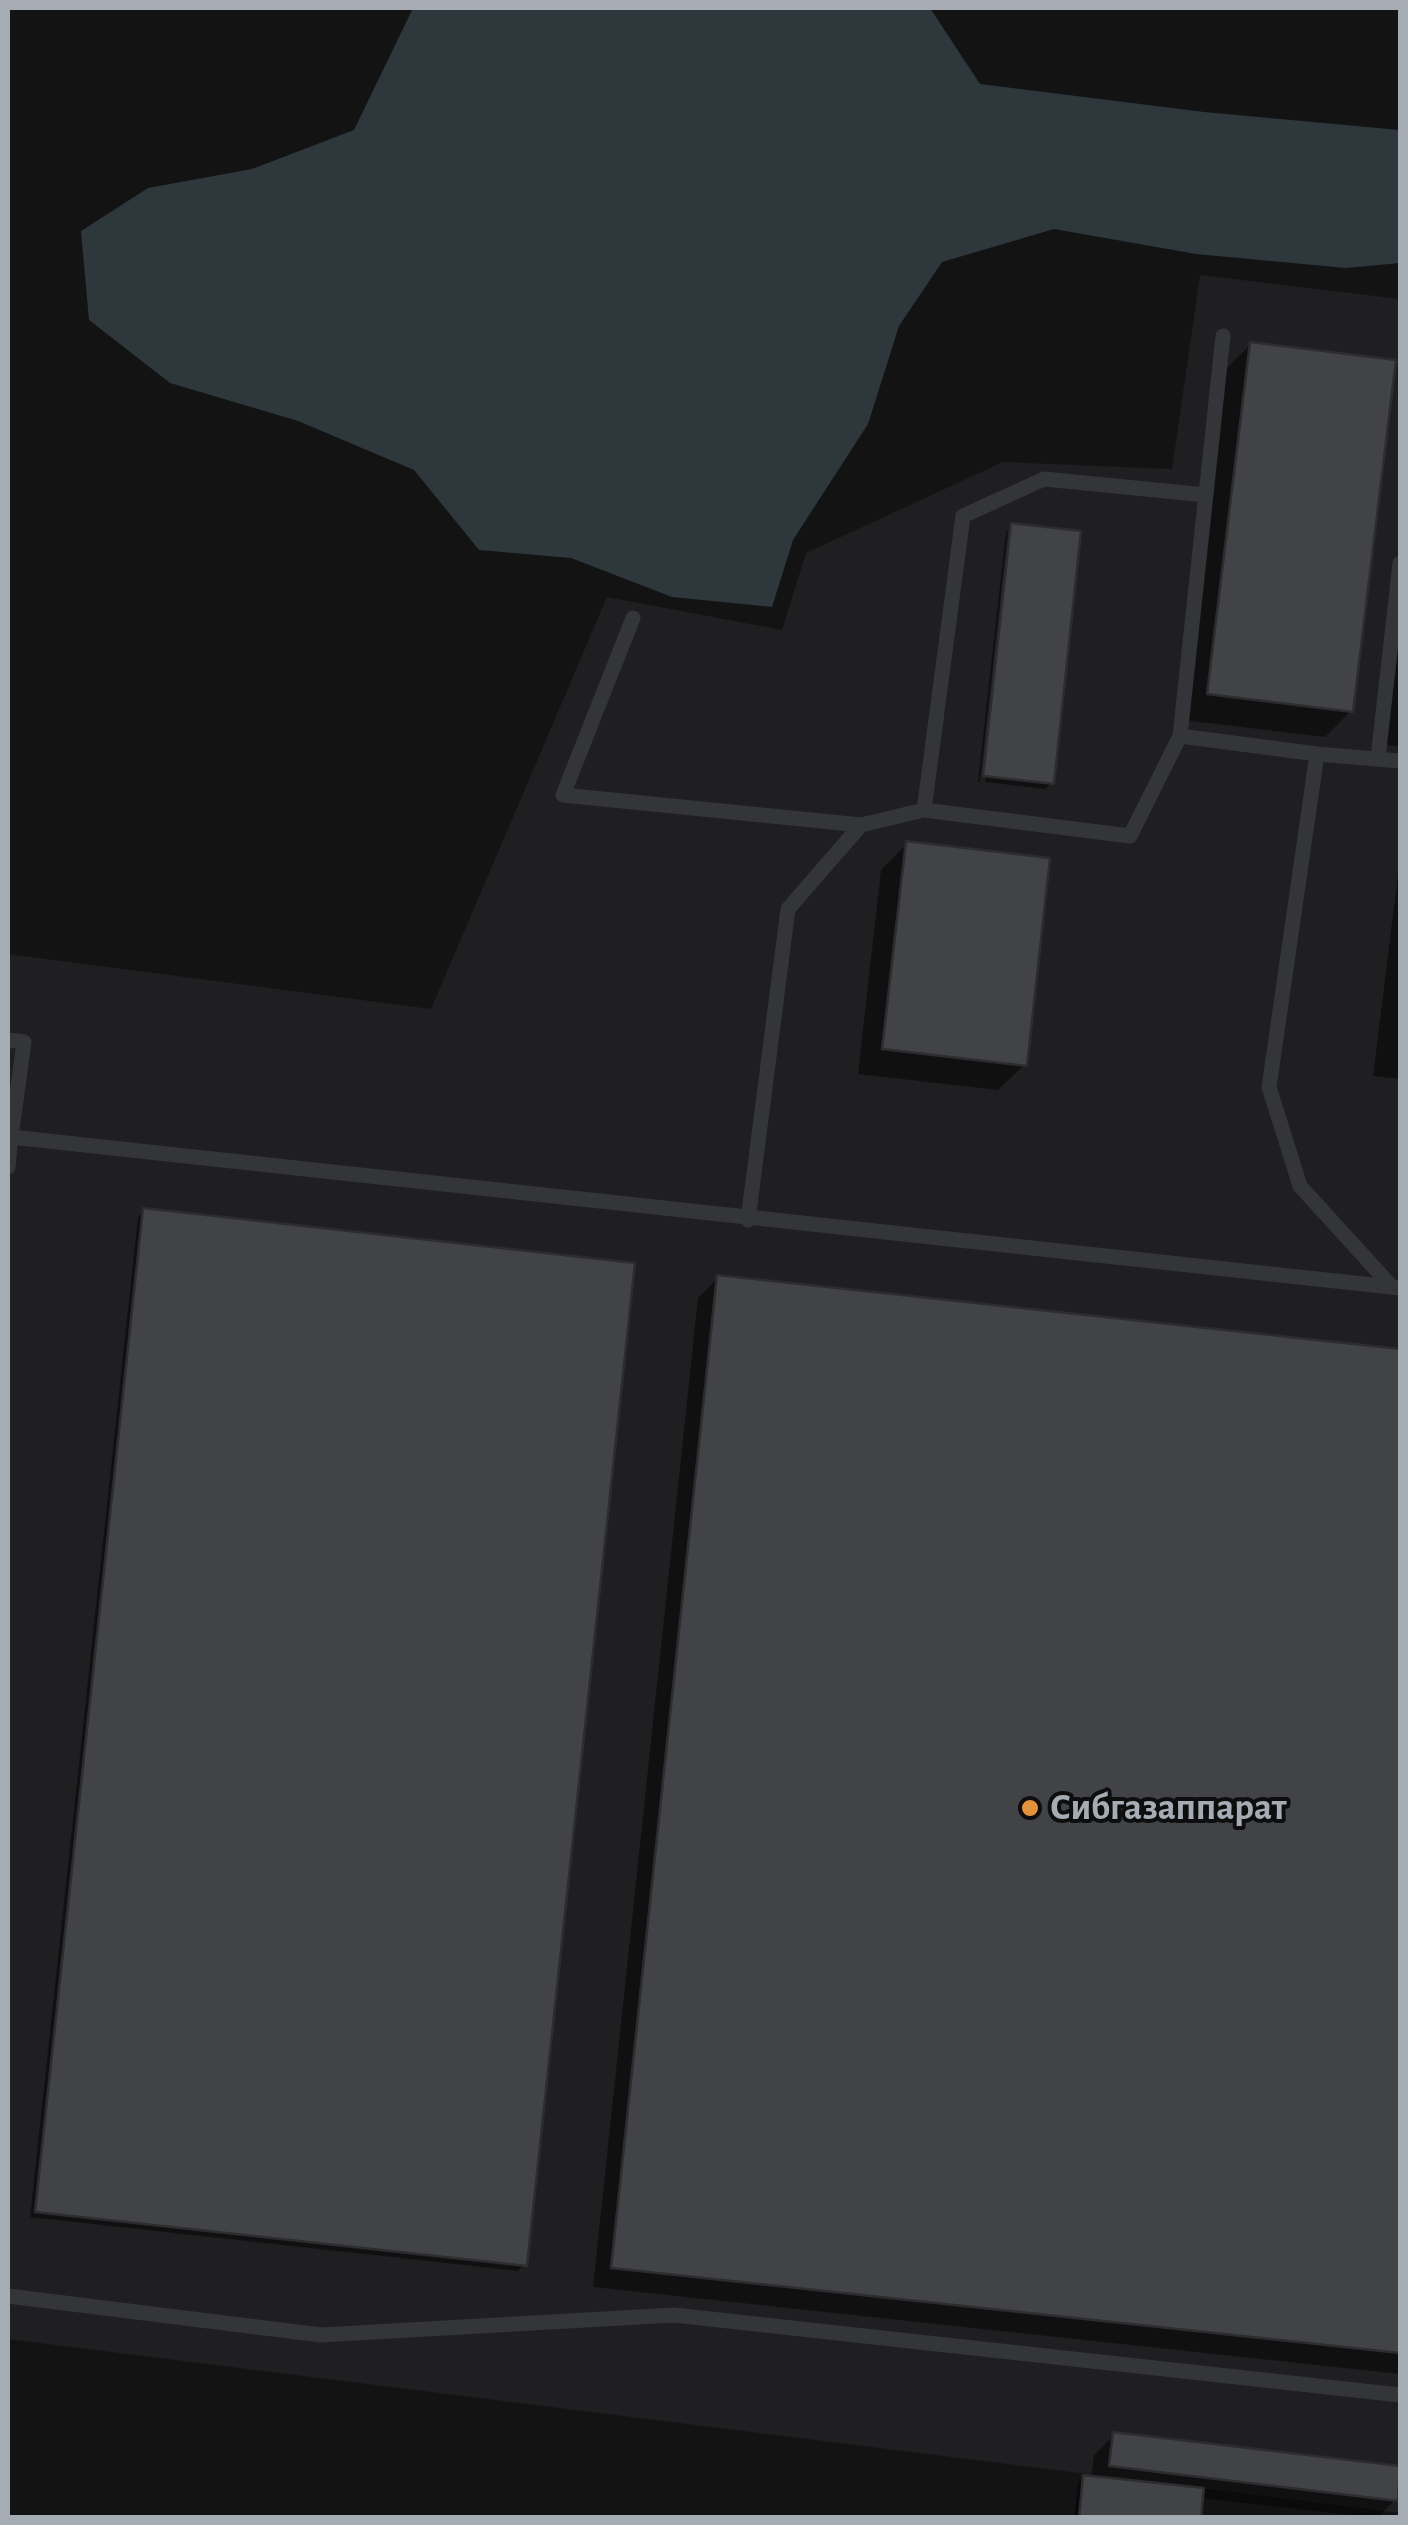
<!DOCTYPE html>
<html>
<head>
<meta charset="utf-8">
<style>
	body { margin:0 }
	#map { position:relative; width:1408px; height:2525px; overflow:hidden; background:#131314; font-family:"Alegreya Sans",sans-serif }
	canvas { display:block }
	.frame { position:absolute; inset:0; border:10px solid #a5acb4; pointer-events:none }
</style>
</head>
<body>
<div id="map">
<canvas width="1408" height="2525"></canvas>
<div class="frame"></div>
</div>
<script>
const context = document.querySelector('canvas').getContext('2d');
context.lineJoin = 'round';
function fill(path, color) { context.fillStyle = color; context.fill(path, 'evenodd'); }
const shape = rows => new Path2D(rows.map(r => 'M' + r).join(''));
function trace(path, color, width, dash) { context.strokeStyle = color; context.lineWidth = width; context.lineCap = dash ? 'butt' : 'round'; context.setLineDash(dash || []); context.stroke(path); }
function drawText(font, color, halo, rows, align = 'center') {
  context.font = font + ' "Alegreya Sans",sans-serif'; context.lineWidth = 8; context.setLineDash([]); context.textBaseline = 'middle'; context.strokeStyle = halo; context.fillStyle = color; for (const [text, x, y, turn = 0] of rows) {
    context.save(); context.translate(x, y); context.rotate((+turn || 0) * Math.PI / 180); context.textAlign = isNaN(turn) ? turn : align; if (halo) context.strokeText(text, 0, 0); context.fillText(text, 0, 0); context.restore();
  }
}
const built = shape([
	[1200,275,1400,299,1400,2513,8,2339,8,954,431,1009,607,597,782,630,806,553,1003,462,1172,469]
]);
const water = shape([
	[413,8,930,8,980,84,1204,112,1400,130,1400,263,1346,268,1196,254,1054,229,942,262,899,326,868,424,793,540,772,607,672,597,571,558,479,550,414,470,298,421,170,383,89,320,81,231,148,188,252,169,354,130]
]);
const shadow = shape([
	[1251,344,1351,711,1325,737,1183,720,1225,370],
	[1012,526,1079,534,1051,783,1045,789,985,782,1013,529,1009,529],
	[1008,530,980,782,978,782,1006,532],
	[1400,573,1400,747,1380,744],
	[907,844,1024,1065,998,1090,858,1074,881,870],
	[1400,858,1400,1079,1373,1076],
	[144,1211,524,2265,518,2271,30,2217,138,1217],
	[718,1278,1400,1351,1400,2374,593,2287,698,1298],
	[1114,2435,1395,2500,1377,2518,1200,2498,1198,2518,1074,2518,1078,2483,1084,2477,1091,2478,1094,2455]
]);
const building = shape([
	[1250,342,1396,360,1353,712,1207,694,1250,342],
	[1011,523,1081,531,1054,784,983,776,1011,523],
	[906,841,1050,858,1027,1066,882,1049,906,841],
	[143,1208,635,1263,527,2266,35,2212,143,1208],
	[717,1275,1400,1349,1400,2353,611,2268,717,1275],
	[1113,2432,1400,2466,1398,2501,1109,2466,1113,2432],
	[1083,2475,1204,2488,1201,2518,1079,2518,1083,2475]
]);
const service = shape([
	[633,618,563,795,861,825],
	[1180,736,1223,336],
	[1317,754,1269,1087,1300,1186,1392,1287],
	[1378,758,1400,563],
	[924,810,963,516,1044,479,1206,495],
	[8,1040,24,1042,11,1137,1400,1288],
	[8,1167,11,1137],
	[748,1220,788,909,861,825,924,810,1130,836,1180,736,1317,754,1400,761],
	[8,2296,321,2335,674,2315,1400,2395]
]);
const markers = [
	[1030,1808,10,"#e3913b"]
];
const poiNames = [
	["Сибгазаппарат",1050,1808]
];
fill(built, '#1f1f21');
fill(water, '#2d373c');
fill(shadow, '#0007');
fill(building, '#424347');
trace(building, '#2d2d30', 2.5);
trace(service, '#343539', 15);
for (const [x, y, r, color] of markers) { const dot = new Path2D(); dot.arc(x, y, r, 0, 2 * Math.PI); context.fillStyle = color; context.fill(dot); trace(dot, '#0e0e0f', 4); }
drawText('bold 38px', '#a5acb4', '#0e0e0f', poiNames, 'left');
</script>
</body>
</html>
